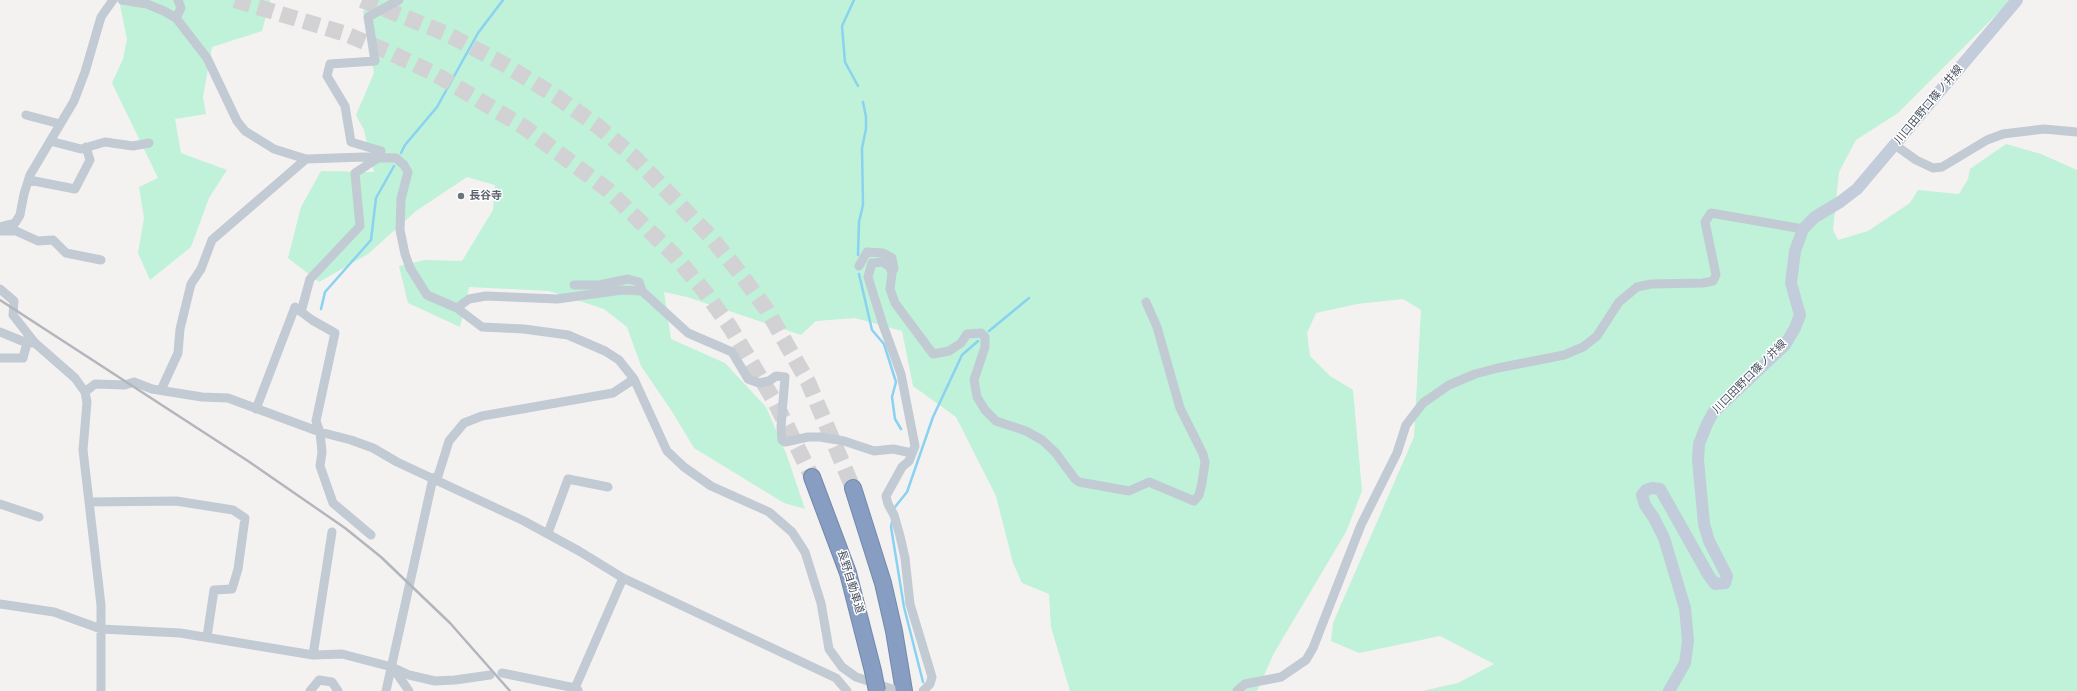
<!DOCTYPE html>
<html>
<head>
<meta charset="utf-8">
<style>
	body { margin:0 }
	canvas { display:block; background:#f4f1f1 }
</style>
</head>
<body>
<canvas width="2077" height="691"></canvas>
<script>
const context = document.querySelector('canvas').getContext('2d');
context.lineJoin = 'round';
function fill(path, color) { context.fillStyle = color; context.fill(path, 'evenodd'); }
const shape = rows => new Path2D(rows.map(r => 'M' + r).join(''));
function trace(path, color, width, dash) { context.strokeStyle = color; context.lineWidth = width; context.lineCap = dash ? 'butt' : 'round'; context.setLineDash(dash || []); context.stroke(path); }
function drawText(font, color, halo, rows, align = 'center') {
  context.font = font + ' "Titillium Web","Noto Sans JP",sans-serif'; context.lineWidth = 3; context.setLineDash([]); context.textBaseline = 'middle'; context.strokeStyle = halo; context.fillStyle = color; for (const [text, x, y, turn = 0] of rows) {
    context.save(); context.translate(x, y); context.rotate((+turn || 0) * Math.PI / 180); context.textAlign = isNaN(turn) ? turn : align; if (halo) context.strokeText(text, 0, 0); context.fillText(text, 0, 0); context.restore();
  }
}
const green = shape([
	[119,0,270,0,262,31,212,47,203,97,206,114,175,119,181,153,227,170,209,198,191,247,150,280,138,253,144,218,139,187,158,178,112,83,123,59,127,39],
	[376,0,2011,0,1898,113,1856,140,1839,172,1833,230,1838,240,1868,231,1910,203,1918,190,1959,194,1968,179,1970,169,2006,144,2041,154,2077,170,2077,691,1422,691,1458,683,1494,664,1440,636,1359,653,1331,641,1333,623,1414,437,1421,310,1403,299,1357,304,1316,313,1307,333,1310,356,1330,376,1353,390,1362,491,1346,532,1274,653,1257,691,1070,691,1051,627,1049,594,1022,583,1013,563,996,496,956,417,913,386,902,331,855,318,816,321,801,335,687,297,664,292,671,339,725,363,766,407,786,453,805,509,784,503,694,448,671,410,641,366,627,327,604,309,549,291,469,287,460,327,408,303,399,266,425,260,462,261,493,210,495,185,467,177,416,211,368,254,319,282,288,258,301,207,321,171,374,172,364,130,356,115,374,73,363,11]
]);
const stream = shape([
	[854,0,842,26,845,62,858,86],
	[401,153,405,145,437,107,478,33,503,0],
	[858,255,859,222,863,205,862,148,866,129,866,117,863,102],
	[859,274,872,330,884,344,896,382,892,397,895,419,901,429],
	[321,309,325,292,371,240,376,198,394,166],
	[989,331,1029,298],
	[895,507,907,492,933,417,962,355,978,341],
	[892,522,891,527,904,607,923,682]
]);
const motorwayTunnel = shape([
	[235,0,343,33,389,52,435,74,524,127,608,190,675,256,705,292,730,327,775,402,812,477],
	[362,0,447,34,502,63,557,97,599,127,635,158,709,235,739,272,767,310,808,382,853,488]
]);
const minor = shape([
	[122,0,147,4,164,11,176,18,207,58,237,121,245,131,274,149,306,159,364,157,396,158,404,165,408,172,401,199,400,230,405,254,410,268,427,295,457,308,482,327,524,329,568,335,605,351,619,360,634,379,667,451,684,467,711,486,769,512,792,532,805,552,815,584,821,603,829,649,842,667,856,677,898,691],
	[176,18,181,8,178,0],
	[26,115,60,124],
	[50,141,81,149,105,142,133,146,149,143],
	[1895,145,1916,160,1933,168,1942,167,1987,140,2003,134,2044,129,2077,132],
	[29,180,75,189,90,160,86,147],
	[0,227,15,223,20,215,24,194,30,175,74,101,85,72,101,17,113,0],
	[0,231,16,231,38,241,53,240,66,253,101,260],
	[859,266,867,252,883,253,892,258,894,269,892,271],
	[574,285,599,285,628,279,639,282,642,291],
	[0,289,14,301,13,315,35,343,75,378,85,392,87,402,83,450,101,605,101,691],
	[457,308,469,299,486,296,557,299,622,290,642,291,688,333,732,352,748,379,759,383,769,381,776,376,785,377,781,427,782,440,785,442,808,437,820,437,844,441,874,451,893,449,912,453],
	[301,312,310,279,360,226,355,173,378,158,381,151,351,142,345,106,327,76,330,64,375,61,368,17,399,0],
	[0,332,27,343,32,343],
	[0,358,23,358,27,343],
	[161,390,178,353,180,329,191,284,201,269,212,240,306,159],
	[85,392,95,384,125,385,134,382,152,389,202,397,228,398,320,432,351,440,373,448,397,462,524,521,579,551,623,578,836,678,847,691],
	[256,409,295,307,312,320,335,333,316,421,320,432,322,452,320,466,333,503,371,535],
	[433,478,438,476,449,441,464,423,482,416,613,393,634,379],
	[89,502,176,501,233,510,245,518,238,569,232,589,214,590,207,637],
	[0,504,39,517],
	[548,533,568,479,608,487],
	[0,604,54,612,101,629,180,633,313,655,342,654,392,667,409,675,435,681,455,680,490,675],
	[313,655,332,532],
	[393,668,409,691],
	[502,673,575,688,578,690],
	[575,688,623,578],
	[310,691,319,680,332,682,338,691],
	[386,691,433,478],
	[923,691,930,684,932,677,910,604,905,558,900,536,894,515,888,504,886,496,902,467,909,461,915,446,901,374,883,325,868,277,872,263,883,262,890,267,892,273,890,289,895,303,933,354,949,351,961,343,967,334,981,333,985,337,985,347,974,380,977,397,985,410,996,421,1026,431,1042,440,1055,452,1075,479,1079,482,1129,491,1149,482,1194,501,1199,495,1202,483,1205,462,1203,454,1180,408,1157,327,1146,302],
	[1237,691,1245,684,1281,677,1306,660,1313,648,1361,525,1397,453,1406,425,1423,403,1449,385,1475,374,1498,368,1564,355,1583,347,1597,336,1619,302,1637,287,1651,284,1703,283,1713,281,1716,275,1705,222,1711,213,1803,229]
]);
const secondary = shape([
	[1669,691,1685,663,1688,641,1685,608,1664,538,1654,518,1645,505,1642,495,1646,490,1652,488,1660,489,1709,576,1715,584,1725,583,1727,576,1709,541,1704,524,1698,460,1699,444,1707,424,1713,413,1785,345,1795,328,1800,315,1791,283,1795,251,1803,229,1815,217,1840,202,1857,189,2017,0]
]);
const motorway = shape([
	[812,477,848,573,873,671],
	[853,488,883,583,894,631,904,691]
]);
const rail = shape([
	[0,300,248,461,345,528,381,557,450,623,510,691]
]);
const motorwayBridge = shape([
	[873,671,877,691]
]);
const markers = [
	[461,196,4,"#6b7280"]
];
const streetNames = [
	["川口田野口篠ノ井線",1929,105,-50],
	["川口田野口篠ノ井線",1750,377,-45],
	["長野自動車道",850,582,73]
];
const worshipNames = [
	["長谷寺",469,196]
];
fill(green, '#bff2d8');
trace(stream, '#8ad2f1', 2.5);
trace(motorwayTunnel, '#d2d1d4', 16, [16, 8]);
trace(motorway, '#7289ae', 18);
trace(minor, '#c2cad3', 9);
trace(secondary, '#c3ccdb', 12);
trace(motorway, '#879ec2', 16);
trace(rail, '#b3b6bc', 2.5);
trace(motorwayBridge, '#7289ae', 18, []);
trace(motorwayBridge, '#879ec2', 16);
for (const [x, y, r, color] of markers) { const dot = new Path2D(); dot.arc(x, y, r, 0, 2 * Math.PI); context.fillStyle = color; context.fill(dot); trace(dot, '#fff', 1.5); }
drawText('11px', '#485260', '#fff', streetNames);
drawText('bold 11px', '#5b616d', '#fff', worshipNames, 'left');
</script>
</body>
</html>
